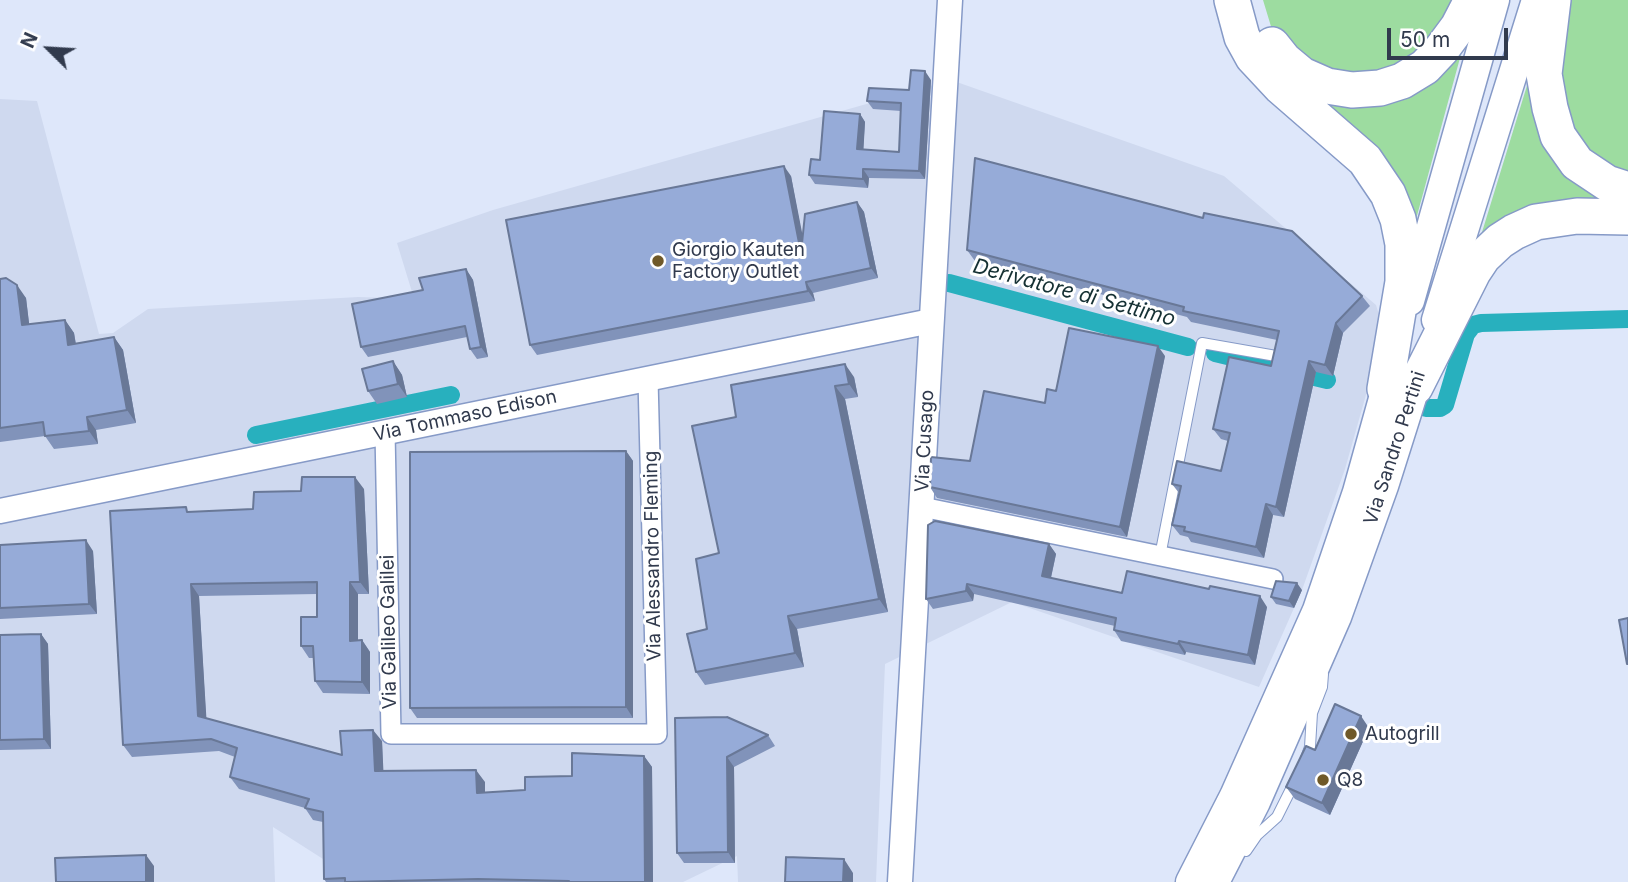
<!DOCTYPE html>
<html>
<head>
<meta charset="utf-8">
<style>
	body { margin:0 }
	#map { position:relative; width:1628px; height:882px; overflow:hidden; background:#dee7fa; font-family:Inter,sans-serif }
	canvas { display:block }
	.north { position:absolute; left:14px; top:14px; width:70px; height:70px; -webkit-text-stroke:5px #fff; paint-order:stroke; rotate:294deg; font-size:19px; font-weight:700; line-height:28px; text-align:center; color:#313a4d }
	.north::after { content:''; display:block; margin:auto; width:24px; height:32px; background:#313a4d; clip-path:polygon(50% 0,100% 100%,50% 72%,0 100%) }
	.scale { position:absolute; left:1387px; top:28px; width:121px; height:32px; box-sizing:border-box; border:4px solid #313a4d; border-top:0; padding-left:9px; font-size:21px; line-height:24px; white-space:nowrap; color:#313a4d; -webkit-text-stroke:5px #fff; paint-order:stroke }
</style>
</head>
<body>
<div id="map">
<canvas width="1628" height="882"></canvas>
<div class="north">N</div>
<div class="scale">50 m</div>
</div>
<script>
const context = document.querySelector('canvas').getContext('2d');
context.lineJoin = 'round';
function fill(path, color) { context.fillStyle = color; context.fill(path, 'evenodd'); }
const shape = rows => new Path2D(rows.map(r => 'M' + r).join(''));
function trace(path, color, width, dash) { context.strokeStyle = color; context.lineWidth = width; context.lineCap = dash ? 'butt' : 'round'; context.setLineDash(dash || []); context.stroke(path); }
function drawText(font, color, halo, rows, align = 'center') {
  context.font = font + ' Inter,sans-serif'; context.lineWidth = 6; context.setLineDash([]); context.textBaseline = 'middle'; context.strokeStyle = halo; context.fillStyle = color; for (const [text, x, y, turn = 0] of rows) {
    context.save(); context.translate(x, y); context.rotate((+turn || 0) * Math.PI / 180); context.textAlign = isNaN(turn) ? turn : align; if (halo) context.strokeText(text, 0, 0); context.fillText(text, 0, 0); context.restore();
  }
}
const built = shape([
	[951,80,1224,176,1376,305,1384,331,1345,469,1302,590,1259,687,1012,602,885,664,876,882,738,882,737,856,683,882,359,882,273,827,275,882,0,882,0,99,37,101,99,334,113,333,148,309,358,297,390,298,412,292,397,243,493,210]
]);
const green = shape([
	[1263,0,1458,0,1404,73,1325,78,1273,33],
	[1561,0,1628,0,1628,182,1575,147,1552,42],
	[1466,36,1409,245,1404,219,1263,58,1261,43,1337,98],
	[1533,66,1538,100,1628,199,1479,242]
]);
const canal = shape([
	[949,283,1188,347],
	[1215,353,1327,380],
	[1426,408,1440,408,1445,405,1466,334,1473,325,1481,323,1628,319],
	[256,435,451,395]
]);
const service = shape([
	[1160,556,1202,343,1276,356],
	[1306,758,1310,747,1312,713,1322,687,1323,674],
	[1246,851,1257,835,1277,817,1295,781]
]);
const minor = shape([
	[385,432,391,734,657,734,648,379],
	[922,507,1273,579]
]);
const tertiary = shape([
	[0,511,931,321],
	[900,882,950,0]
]);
const secondary = shape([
	[1410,301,1495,0],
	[1436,320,1536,0],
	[1190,882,1234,796,1317,610,1357,492,1391,370],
	[1215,882,1256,802,1337,617,1384,486,1421,369]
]);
const motorway = shape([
	[1232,0,1242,37,1253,57,1281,87,1365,160,1388,194,1398,219,1403,244,1403,282,1385,389],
	[1553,0,1544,74,1550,108,1558,136,1577,163,1607,183,1628,190],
	[1272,45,1284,60,1302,75,1327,86,1352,90,1380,88,1402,81,1425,67,1441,50,1458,27,1472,0],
	[1415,387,1473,272,1483,257,1500,241,1514,232,1536,222,1577,216,1628,217]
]);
const wall = shape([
	[931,80,925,179,869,178,868,188,815,184,809,175,820,160,860,114,865,122,863,150,899,152,901,111,873,109,867,101,909,90],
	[791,176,802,236,857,202,864,212,878,278,813,293,815,301,537,355,530,345],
	[967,250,1362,296,1370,306,1343,333,1333,376,1316,372,1284,517,1273,515,1264,558,1191,542,1188,537,1180,535,1172,525,1179,493,1172,484,1221,471,1228,441,1221,439,1213,429,1271,366,1277,340,1191,322,1187,317,975,261],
	[466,269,473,280,488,357,477,359,470,349,467,337,368,357,361,347],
	[0,279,26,298,29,324,65,320,74,333,76,344,114,337,123,350,136,423,96,430,98,444,54,449,45,436,0,442],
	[1165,356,1127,537,937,498,930,487,970,461,1045,403,1056,391],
	[393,361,402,375,407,397,377,404,368,391],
	[854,377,858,397,845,399,888,612,797,629,804,667,705,685,696,672,707,629,719,553,736,417],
	[626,451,633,461,633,718,417,718,410,708],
	[364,489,369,594,358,594,358,641,362,640,370,652,370,694,323,693,315,681,313,658,309,658,301,646,317,617,317,594,199,596,206,718,342,755,382,741,383,771,485,782,485,793,525,790,644,756,652,767,653,882,326,882,324,879,323,822,313,820,305,808,239,789,230,777,235,757,219,751,132,757,123,745,190,512,253,509,301,491],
	[1049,544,1056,554,1051,578,1122,593,1267,607,1255,665,1186,652,1185,655,1121,641,1114,630,1115,626,974,594,973,601,933,609,926,599],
	[0,545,93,551,97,614,0,619],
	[1302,590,1294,608,1276,604,1271,597],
	[41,634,48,644,51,749,0,750,0,635],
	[675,718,768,735,775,746,734,767,735,863,684,863,677,853],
	[1369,728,1330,815,1295,799,1286,787,1315,750]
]);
const shadedWall = shape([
	[925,71,931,80,925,179,919,171],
	[860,114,865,122,863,158,857,149],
	[784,166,791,176,808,263,801,253],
	[863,169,869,178,868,188,863,179],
	[857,202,864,212,878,278,871,268],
	[466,269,473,280,488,357,481,347],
	[806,282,813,293,815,301,808,291],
	[17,285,26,298,31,339,22,325],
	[65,320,74,333,78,359,68,345],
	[1336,323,1343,333,1333,376,1325,365],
	[114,337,123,350,136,423,127,410],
	[1158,346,1165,356,1127,537,1120,527],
	[393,361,402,375,407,397,398,384],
	[1309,361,1316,372,1284,517,1276,507],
	[845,364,854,377,858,397,849,384],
	[835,386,845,399,888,612,879,599],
	[87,417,96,430,98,444,89,431],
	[626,451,633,461,633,718,626,707],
	[355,477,364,489,369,594,360,582],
	[1266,504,1273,515,1264,558,1256,547],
	[86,540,93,551,97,614,89,604],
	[1049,544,1056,554,1049,586,1042,576],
	[350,582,358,594,358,653,350,641],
	[1297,583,1302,590,1294,608,1289,601],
	[191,584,199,596,207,728,198,716],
	[967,584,974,594,973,601,966,591],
	[1260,596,1267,607,1255,665,1248,655],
	[788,616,797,629,804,667,795,653],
	[41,634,48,644,51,749,44,739],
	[362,640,370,652,370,694,362,682],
	[1179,641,1186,652,1185,655,1178,644],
	[1361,716,1369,728,1330,815,1322,803],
	[373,730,382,741,384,783,375,771],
	[644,756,652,767,653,882,645,882],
	[727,757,734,767,735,863,728,852],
	[476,770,485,782,485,805,477,793],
	[146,855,154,866,154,882,146,882],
	[844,859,853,873,853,882,843,882]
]);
const building = shape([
	[911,70,925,71,919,171,863,169,863,179,809,175,811,159,820,160,824,111,860,114,857,149,899,152,901,103,867,101,869,88,909,90,911,70],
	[975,158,1203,218,1204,213,1292,231,1362,296,1336,323,1325,365,1309,361,1276,507,1266,504,1256,547,1184,531,1185,527,1172,525,1181,486,1172,484,1177,461,1221,471,1230,433,1213,429,1229,357,1271,366,1279,331,1183,311,1184,307,967,250,975,158],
	[784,166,801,253,805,214,857,202,871,268,806,282,808,291,530,345,506,220,784,166],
	[466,269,481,347,470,349,465,326,361,347,352,304,423,290,419,278,466,269],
	[6,278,17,285,22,325,65,320,68,345,114,337,127,410,87,417,89,431,45,436,43,422,0,428,0,279,6,278],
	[1069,328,1158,346,1120,527,930,487,931,457,970,461,984,391,1045,403,1047,389,1056,391,1069,328],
	[393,361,398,384,368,391,362,369,393,361],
	[845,364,849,384,835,386,879,599,788,616,795,653,696,672,687,634,707,629,696,559,719,553,692,426,736,417,731,385,845,364],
	[626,451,626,707,410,708,410,452,626,451],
	[302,477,355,477,360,582,350,582,350,641,362,640,362,682,315,681,313,646,301,646,301,617,317,617,317,582,191,584,198,716,342,755,340,731,373,730,375,771,476,770,477,793,525,790,525,777,572,776,572,753,644,756,645,882,569,882,569,881,478,879,345,882,345,878,324,879,323,812,305,808,309,799,230,777,237,748,211,739,123,745,110,511,186,507,187,512,253,509,254,492,301,491,302,477],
	[935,521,1049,544,1042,576,1122,593,1127,571,1209,589,1210,586,1260,596,1248,655,1179,641,1178,644,1114,630,1116,618,967,584,966,591,926,599,928,525,935,521],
	[86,540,89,604,0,608,0,545,86,540],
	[1276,581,1297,583,1289,601,1271,597,1276,581],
	[1628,618,1628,664,1627,664,1619,620,1628,618],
	[41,634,44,739,0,740,0,635,41,634],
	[1335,704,1361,716,1322,803,1286,787,1306,746,1315,750,1335,704],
	[727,717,768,735,727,757,728,852,677,853,675,718,727,717],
	[146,855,146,882,56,882,55,858,146,855],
	[786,857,844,859,843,882,785,882,786,857]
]);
const markers = [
	[658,261,7,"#6f5929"],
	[1351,734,7,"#6f5929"],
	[1323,780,7,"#6f5929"]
];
const poiNames = [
	["Giorgio Kauten",672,250],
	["Factory Outlet",672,272],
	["Autogrill",1365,734],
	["Q8",1337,780]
];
const streetNames = [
	["Via Tommaso Edison",465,416,-12],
	["Via Cusago",925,441,-87],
	["Via Sandro Pertini",1395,448,-72],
	["Via Alessandro Fleming",653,556,-91],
	["Via Galileo Galilei",389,632,-91]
];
const waterNames = [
	["Derivatore di Settimo",1074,293,15]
];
fill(built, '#cfd9ef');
fill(green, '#9ddca0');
trace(canal, '#28b0be', 18);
trace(service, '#869ac7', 12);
trace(minor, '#869ac7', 22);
trace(tertiary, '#869ac7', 27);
trace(secondary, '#869ac7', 31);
trace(motorway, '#869ac7', 38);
trace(service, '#fff', 10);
trace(minor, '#fff', 19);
trace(tertiary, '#fff', 24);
trace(secondary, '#fff', 28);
trace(motorway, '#fff', 35);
fill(wall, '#8193ba');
fill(shadedWall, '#697897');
fill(building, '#96abd8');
trace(building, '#697897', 2);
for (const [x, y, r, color] of markers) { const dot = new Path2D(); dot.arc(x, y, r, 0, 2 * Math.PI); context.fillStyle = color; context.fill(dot); trace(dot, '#fff', 2.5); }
drawText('19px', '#313a4d', '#fff', poiNames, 'left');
drawText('19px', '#313a4d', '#fff', streetNames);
drawText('italic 21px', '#153033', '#fff', waterNames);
</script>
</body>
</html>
